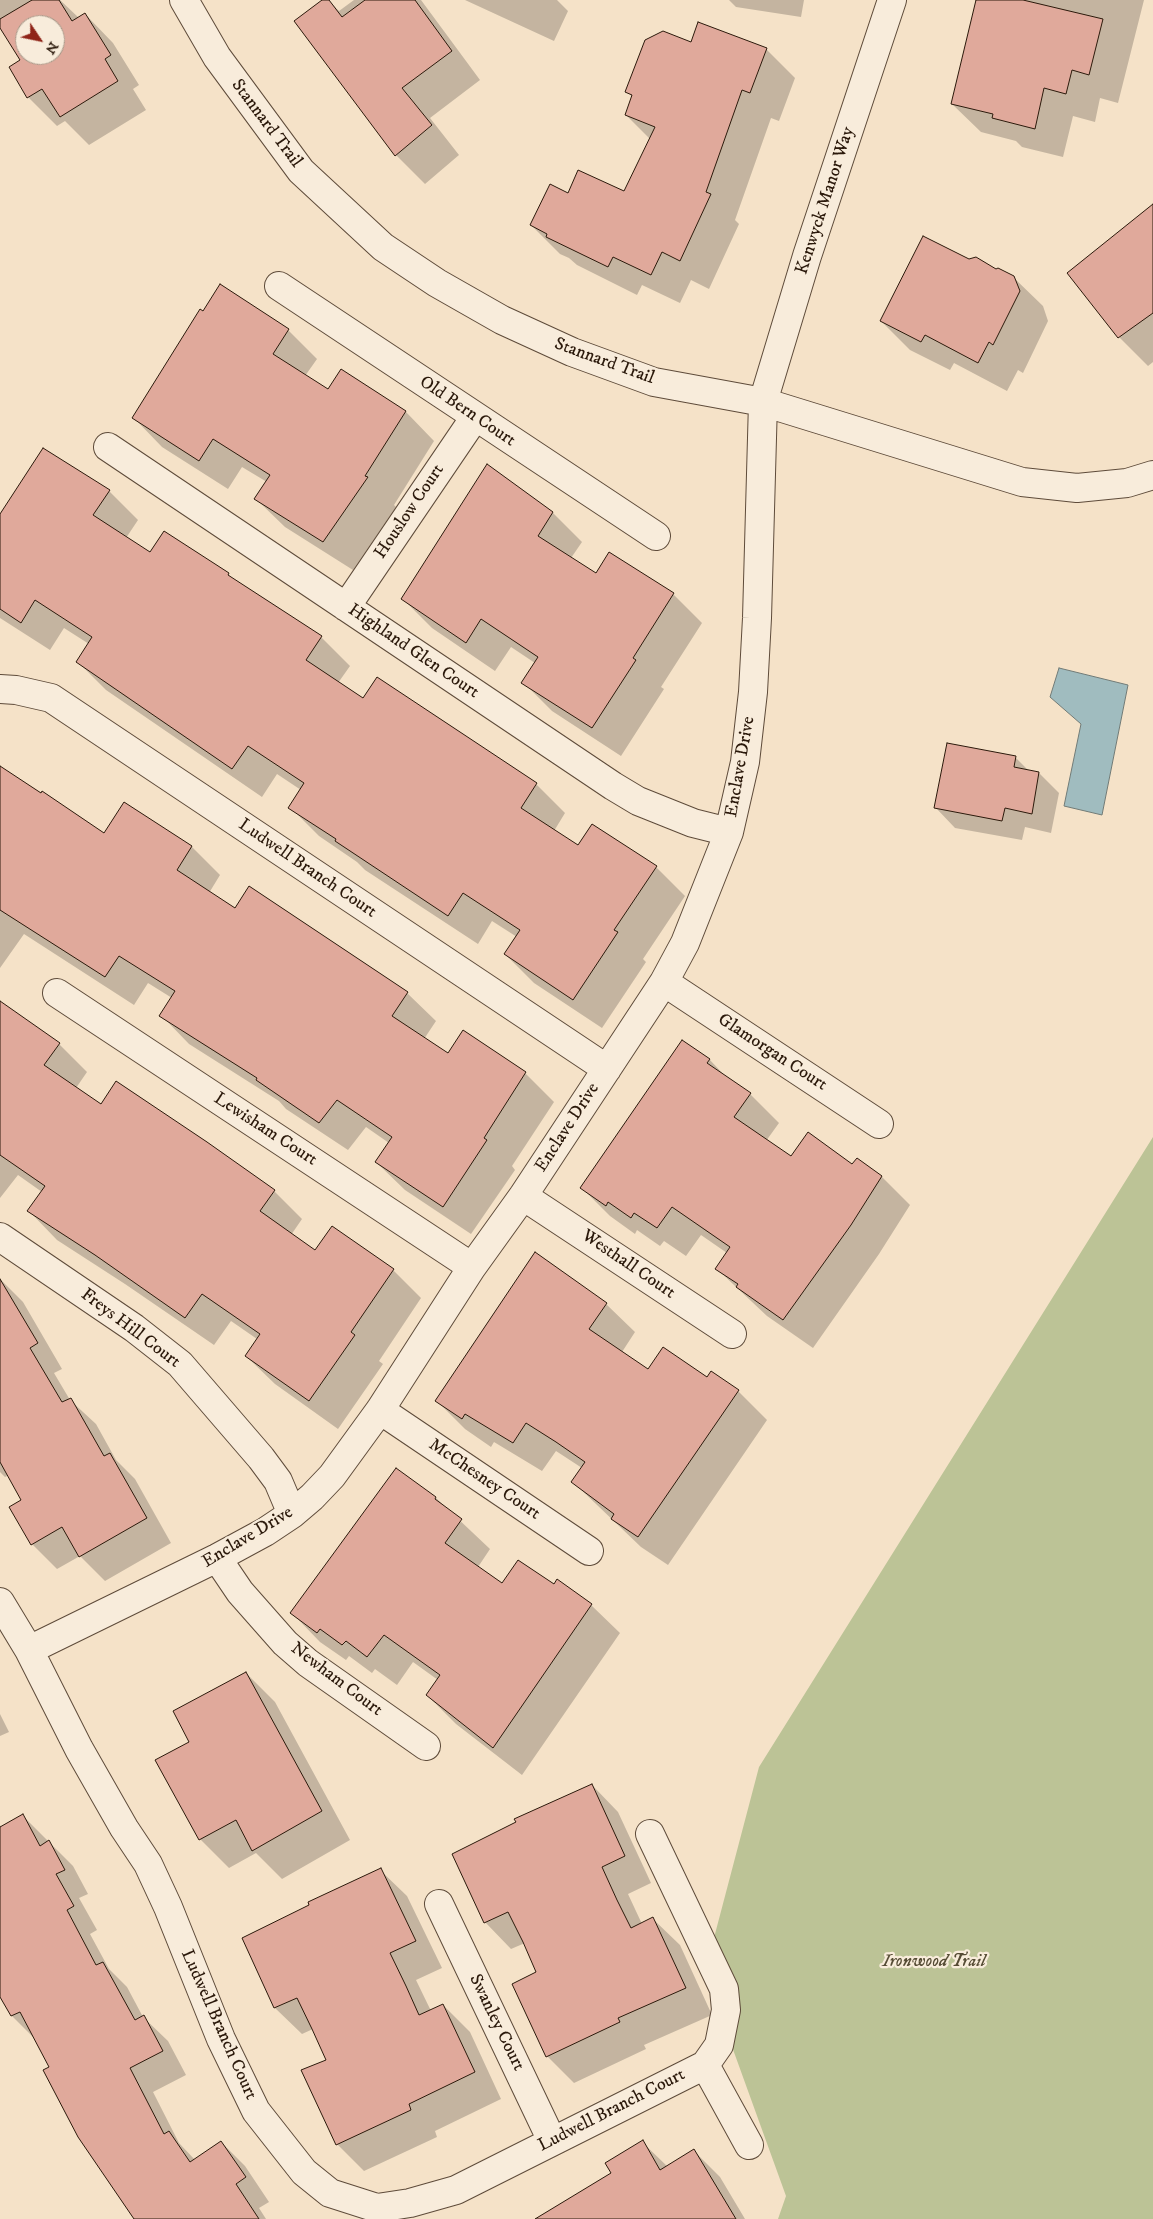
<!DOCTYPE html>
<html>
<head>
<meta charset="utf-8">
<style>
	body { margin:0 }
	#map { position:relative; width:1153px; height:2219px; overflow:hidden; background:#f5e2c8; font-family:"IM FELL DW Pica",serif }
	canvas { display:block }
	.north { position:absolute; left:15px; top:15px; width:50px; height:50px; box-sizing:border-box; background:#f8ecdb; border:1px solid #a69888; border-radius:50%; rotate:124deg; font-size:14px; font-weight:700; line-height:20px; text-align:center; color:#2b190b }
	.north::after { content:''; display:block; margin:auto; width:18px; height:22px; background:#8f2418; clip-path:polygon(50% 0,100% 100%,50% 72%,0 100%) }
</style>
</head>
<body>
<div id="map">
<canvas width="1153" height="2219"></canvas>
<div class="north">N</div>
</div>
<script>
const context = document.querySelector('canvas').getContext('2d');
context.lineJoin = 'round';
function fill(path, color) { context.fillStyle = color; context.fill(path, 'evenodd'); }
const shape = rows => new Path2D(rows.map(r => 'M' + r).join(''));
function trace(path, color, width, dash) { context.strokeStyle = color; context.lineWidth = width; context.lineCap = dash ? 'butt' : 'round'; context.setLineDash(dash || []); context.stroke(path); }
function drawText(font, color, halo, rows, align = 'center') {
  context.font = font + ' "IM FELL DW Pica",serif'; context.lineWidth = 4.5; context.setLineDash([]); context.textBaseline = 'middle'; context.strokeStyle = halo; context.fillStyle = color; for (const [text, x, y, turn = 0] of rows) {
    context.save(); context.translate(x, y); context.rotate((+turn || 0) * Math.PI / 180); context.textAlign = isNaN(turn) ? turn : align; if (halo) context.strokeText(text, 0, 0); context.fillText(text, 0, 0); context.restore();
  }
}
const green = shape([
	[1153,1137,1153,2219,778,2219,786,2196,705,1972,759,1767]
]);
const water = shape([
	[1059,668,1128,685,1102,815,1064,806,1081,724,1050,697,1059,668]
]);
const shadow = shape([
	[0,0,60,0,79,18,85,14,113,43,139,85,133,89,146,110,89,145,65,121,57,126,28,97,21,61,0,26],
	[25,25,55,25,55,55,25,55],
	[324,0,328,0,339,11,354,0,421,0,480,80,430,118,459,155,425,184,396,155],
	[465,0,557,0,568,11,554,41],
	[729,0,804,0,801,17,736,7],
	[978,0,1144,0,1118,103,1100,98,1095,122,1073,116,1063,157,1022,147,1016,141,981,132,952,104],
	[697,45,766,49,795,78,779,121,771,118,735,220,739,224,709,289,691,280,680,303,642,285,637,295,577,265,569,258,560,254,531,225,569,194,625,193,650,139,626,115,633,97,627,92],
	[1153,205,1153,362,1148,366,1119,337],
	[969,260,1013,277,1043,306,1048,321,1023,373,1018,370,1007,391,954,363,950,370,910,350,881,321],
	[288,330,317,359,305,376,329,391,406,412,434,441,394,505,396,507,353,570,285,527,256,499,267,482,242,467,228,489,162,447,134,418],
	[488,466,553,513,582,542,571,558,596,575,673,594,702,623,661,687,664,689,621,756,552,711,523,682,535,663,511,647,495,671,432,628,403,599],
	[109,491,138,520,126,538,151,554,228,574,236,582,321,637,350,666,338,683,363,700,536,784,565,813,554,831,578,847,656,867,685,896,643,959,646,962,602,1028,534,983,505,954,517,937,492,921,478,944,365,870,357,862,319,836,290,807,301,790,277,774,262,797,106,690,77,661,89,644,64,628,50,650,0,618,0,516],
	[1015,757,1030,772,1039,773,1059,793,1051,833,1025,827,1022,840,955,828,936,808],
	[0,767,104,834,124,803,192,847,220,875,209,893,235,910,407,993,436,1021,424,1039,448,1055,464,1032,525,1073,554,1102,512,1166,515,1170,471,1234,405,1190,376,1162,389,1143,366,1127,348,1150,286,1109,279,1101,189,1044,161,1015,172,998,148,983,134,1005,24,934,0,968],
	[0,1002,59,1044,87,1072,76,1088,102,1105,274,1191,302,1219,291,1235,315,1251,393,1270,421,1298,379,1361,383,1364,338,1429,275,1384,246,1356,257,1339,231,1321,214,1345,125,1284,57,1240,29,1211,42,1192,18,1175,0,1198],
	[709,1059,728,1079,750,1094,779,1123,766,1141,791,1158,853,1166,882,1177,910,1205,879,1254,813,1348,767,1316,717,1269,727,1253,701,1235,686,1256,664,1241,660,1246,637,1230,635,1234,610,1216,582,1188],
	[0,1279,23,1302,62,1369,54,1373,70,1400,96,1424,116,1460,135,1479,171,1543,105,1581,80,1556,57,1569,32,1544,23,1500,9,1475,5,1477,0,1472],
	[606,1304,635,1332,622,1352,649,1370,708,1379,738,1391,767,1420,668,1565,641,1547,573,1482,582,1468,556,1451,542,1471,494,1442,491,1447,465,1429,436,1400],
	[396,1470,436,1498,490,1549,478,1567,503,1585,554,1586,591,1605,620,1633,522,1775,456,1724,427,1695,438,1680,413,1662,397,1685,375,1669,372,1673,349,1656,346,1660,320,1642,292,1613],
	[246,1673,275,1702,350,1840,282,1879,256,1853,229,1868,200,1839,157,1760,191,1742],
	[0,1714,9,1732,0,1736],
	[592,1785,618,1812,651,1883,628,1894,642,1924,653,1919,680,1945,712,2015,644,2045,646,2049,574,2083,547,2056,538,1973,525,1943,511,1949,485,1922],
	[23,1816,73,1866,88,1894,79,1898,97,1930,90,1934,109,1969,127,1987,143,2017,168,2041,186,2075,153,2092,179,2143,195,2160,221,2142,245,2166,269,2202,259,2208,266,2219,136,2219,36,2040,12,2016,0,1994,0,1825,1,1827],
	[380,1870,407,1896,442,1968,416,1980,431,2011,443,2005,470,2032,501,2099,435,2131,437,2137,364,2171,337,2144,327,2060,313,2029,302,2034,275,2008,244,1939],
	[642,2142,668,2167,694,2151,720,2177,745,2219,554,2219,613,2173]
]);
const building = shape([
	[32,0,59,0,72,21,85,13,111,55,105,59,118,81,60,117,42,89,27,98,9,67,20,60,0,28,0,19,32,0],
	[25,25,55,25,55,55,25,55,25,25],
	[322,0,329,0,342,17,365,0,415,0,452,51,402,88,432,125,395,156,294,21,322,0],
	[976,0,1023,0,1103,19,1089,75,1072,70,1066,94,1044,88,1035,129,992,118,993,114,951,104,976,0],
	[698,22,767,48,750,93,742,90,706,192,711,194,680,261,662,252,651,275,613,257,608,267,546,237,547,234,530,225,550,184,568,193,578,170,624,191,655,127,625,115,632,95,625,92,645,40,663,31,691,42,698,22],
	[1153,204,1153,313,1118,338,1067,273,1153,204],
	[923,236,969,259,976,257,996,269,998,268,1014,276,1020,291,993,345,989,342,978,363,925,335,921,342,880,321,923,236],
	[220,284,289,329,273,354,328,389,341,369,406,411,365,476,368,477,323,542,254,499,270,475,213,439,199,461,132,418,200,309,203,311,220,284],
	[43,448,110,490,93,515,150,552,164,531,229,573,228,575,322,636,306,660,363,698,377,677,537,783,521,808,578,845,592,824,657,866,614,930,618,932,573,1000,504,954,520,930,463,893,448,916,335,841,336,839,288,808,304,783,248,746,232,769,76,662,92,637,35,600,21,623,0,609,0,514,43,448],
	[487,464,553,512,538,536,596,573,609,552,674,593,633,658,636,660,592,728,521,683,538,657,481,619,466,643,401,599,487,464],
	[947,743,1016,756,1014,767,1039,772,1032,814,1005,808,1002,821,934,808,947,743],
	[0,766,41,793,42,791,104,833,124,802,192,846,177,870,235,908,249,886,408,992,392,1016,448,1053,463,1030,526,1072,484,1138,487,1140,443,1207,375,1162,392,1137,337,1100,319,1123,256,1080,257,1078,159,1016,175,991,119,956,105,977,0,910,0,766],
	[0,1001,60,1043,44,1065,101,1104,116,1081,207,1142,275,1190,260,1211,315,1250,332,1226,394,1269,351,1332,355,1335,309,1401,245,1356,260,1334,202,1294,185,1318,95,1255,27,1211,45,1186,0,1155,0,1001],
	[682,1040,710,1059,707,1063,751,1093,734,1117,791,1156,808,1132,852,1164,857,1158,882,1176,851,1225,783,1320,736,1287,738,1284,715,1269,730,1247,672,1207,657,1228,634,1213,631,1218,608,1202,606,1206,580,1188,682,1040],
	[535,1252,607,1303,589,1329,648,1369,663,1347,707,1377,711,1371,739,1390,638,1537,611,1519,614,1514,571,1482,585,1462,556,1442,526,1423,513,1443,465,1414,462,1419,435,1401,535,1252],
	[0,1279,38,1343,30,1348,62,1402,71,1398,104,1456,110,1453,147,1518,79,1557,62,1527,31,1545,9,1507,21,1500,0,1462,0,1279],
	[396,1468,436,1497,435,1499,462,1519,445,1543,502,1583,518,1560,554,1584,557,1579,592,1604,493,1748,426,1695,440,1675,384,1635,367,1657,346,1641,342,1645,320,1629,317,1633,290,1613,396,1468],
	[246,1672,322,1811,252,1851,236,1820,199,1840,155,1760,189,1742,173,1711,246,1672],
	[592,1784,625,1856,602,1867,617,1900,631,1928,653,1917,686,1988,618,2018,620,2022,546,2057,512,1984,536,1972,523,1942,508,1912,484,1923,452,1854,516,1822,514,1819,592,1784],
	[23,1814,40,1846,49,1840,65,1870,56,1874,74,1906,67,1910,96,1965,103,1962,135,2020,144,2015,163,2051,130,2068,164,2134,169,2131,190,2162,221,2141,246,2177,236,2184,259,2219,134,2219,78,2137,43,2070,49,2067,20,2012,11,2016,0,1997,0,1827,23,1814],
	[381,1868,416,1941,390,1953,406,1986,419,2015,443,2004,475,2072,409,2104,411,2110,336,2145,301,2070,326,2060,312,2029,297,1998,274,2008,242,1938,309,1905,308,1902,381,1868],
	[643,2140,660,2170,694,2149,736,2219,535,2219,611,2173,605,2163,643,2140]
]);
const street = shape([
	[184,0,217,57,301,171,383,247,437,283,502,320,572,352,654,382,763,402,1022,482,1077,488,1127,483,1153,475],
	[279,286,656,536],
	[108,447,613,786,638,801,693,823,729,832],
	[346,607,475,417],
	[0,689,16,690,51,698,607,1069],
	[664,982,879,1124],
	[57,993,472,1267],
	[523,1196,732,1334],
	[0,1237,134,1328,180,1364,261,1458,278,1481,292,1514],
	[380,1410,589,1551],
	[217,1558,240,1592,285,1643,308,1663,426,1746],
	[0,1602,29,1650,79,1749,124,1828,148,1864,168,1907,221,2039,256,2111,304,2172,330,2193,377,2208,410,2203,456,2190,705,2065,719,2045,726,2010,724,1989,650,1834],
	[29,1650,217,1558,265,1532,292,1514,312,1497,332,1476,380,1410,472,1267,523,1196,664,982,685,943,729,832,745,762,753,692,757,618,763,402,807,256,892,0],
	[439,1904,552,2141],
	[705,2065,749,2145]
]);
const streetNames = [
	["Stannard Trail",266,124,53],
	["Kenwyck Manor Way",826,201,-72],
	["Stannard Trail",604,362,20],
	["Old Bern Court",467,412,34],
	["Houslow Court",410,512,-56],
	["Highland Glen Court",413,652,34],
	["Enclave Drive",741,767,-80],
	["Ludwell Branch Court",307,869,34],
	["Glamorgan Court",772,1053,33],
	["Enclave Drive",568,1128,-57],
	["Lewisham Court",265,1130,33],
	["Westhall Court",628,1265,34],
	["Freys Hill Court",130,1329,37],
	["McChesney Court",484,1480,34],
	["Enclave Drive",248,1538,-31],
	["Newham Court",336,1680,37],
	["Swanley Court",496,2023,64],
	["Ludwell Branch Court",218,2025,66],
	["Ludwell Branch Court",612,2111,-27]
];
const parkNames = [
	["Ironwood Trail",934,1962]
];
fill(green, '#bcc396');
fill(water, '#a0bcbf');
trace(water, '#717b77', 1);
fill(shadow, '#0003');
fill(building, '#e0a99b');
trace(building, '#2b190b', 1);
trace(street, '#5e4b3a', 30);
trace(street, '#f8ecdb', 28);
drawText('18px', '#2b190b', '#f8ecdb', streetNames);
drawText('italic 18px', '#564c35', '#f8ecdb', parkNames);
</script>
</body>
</html>
